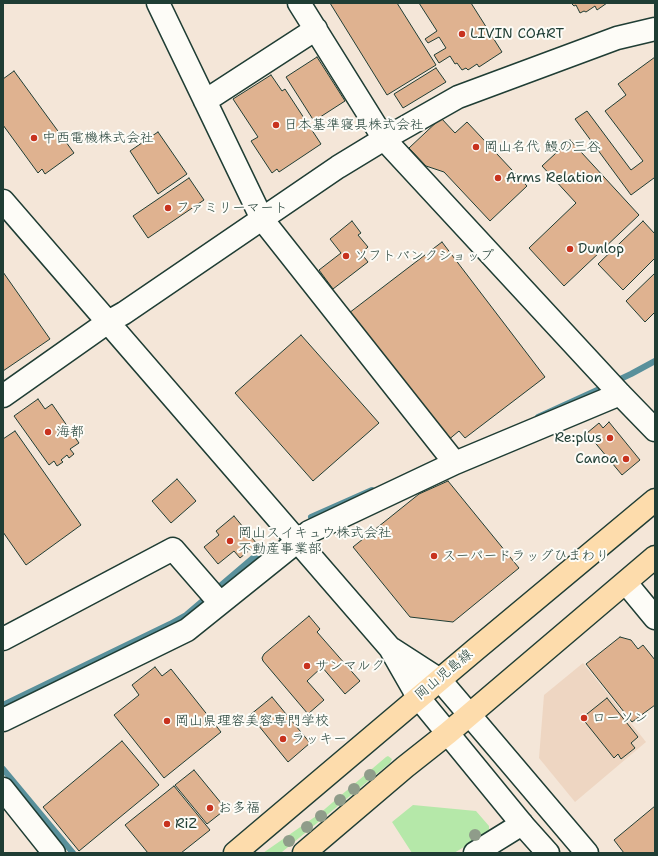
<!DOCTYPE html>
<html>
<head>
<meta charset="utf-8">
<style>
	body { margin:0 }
	#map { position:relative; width:658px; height:856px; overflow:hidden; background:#f4e6d8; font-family:"Shantell Sans",sans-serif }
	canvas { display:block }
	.frame { position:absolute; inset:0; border:4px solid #1f3d34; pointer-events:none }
</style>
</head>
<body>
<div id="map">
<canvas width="658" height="856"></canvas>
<div class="frame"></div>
</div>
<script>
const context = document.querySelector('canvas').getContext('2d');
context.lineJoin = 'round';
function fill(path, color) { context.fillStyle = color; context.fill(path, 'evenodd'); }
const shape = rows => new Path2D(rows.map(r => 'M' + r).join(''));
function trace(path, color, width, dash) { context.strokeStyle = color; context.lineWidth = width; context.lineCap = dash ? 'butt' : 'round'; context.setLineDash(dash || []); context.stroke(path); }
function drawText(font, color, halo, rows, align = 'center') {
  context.font = font + ' "Shantell Sans","Klee One",sans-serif'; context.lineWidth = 4; context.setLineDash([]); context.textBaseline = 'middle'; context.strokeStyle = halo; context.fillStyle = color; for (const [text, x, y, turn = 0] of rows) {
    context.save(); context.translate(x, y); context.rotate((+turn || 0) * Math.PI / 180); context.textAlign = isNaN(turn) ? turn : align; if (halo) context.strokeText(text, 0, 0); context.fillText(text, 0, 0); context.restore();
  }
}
const built = shape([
	[583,663,646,742,575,802,539,758,544,695]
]);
const green = shape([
	[388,756,392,759,390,763,282,852,281,853,263,853,319,814,386,757],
	[413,805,476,811,489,826,489,832,454,853,412,853,392,822]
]);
const stream = shape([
	[614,382,631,374,655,361],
	[538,417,606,386],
	[311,517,372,490],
	[3,705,170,624,186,615,261,551],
	[3,769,73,853]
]);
const building = shape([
	[330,3,397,3,436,65,387,95,330,3],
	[419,3,471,3,502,52,479,67,477,64,468,70,466,68,462,70,457,63,455,64,450,56,439,63,434,55,446,48,439,37,428,43,425,39,437,31,419,3],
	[571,3,607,3,597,10,595,6,586,12,584,11,580,13,576,5,574,6,571,3],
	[317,57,345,101,314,121,286,77,317,57],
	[655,57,655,179,654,178,631,195,575,119,587,111,631,170,643,161,605,111,626,95,618,84,655,57],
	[436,68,446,82,403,108,394,94,436,68],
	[14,71,74,153,45,174,42,169,38,173,3,125,3,79,14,71],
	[271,75,282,91,285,89,321,144,279,172,277,169,272,173,251,141,258,137,233,99,271,75],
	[441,118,455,133,467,122,527,186,490,221,444,172,426,166,409,148,441,118],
	[158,132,187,174,158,194,130,151,158,132],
	[570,140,639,215,564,286,529,248,576,203,542,166,570,140],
	[189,178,204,200,148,238,133,216,189,178],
	[352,221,361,233,358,235,368,247,361,253,368,262,333,289,319,270,341,253,330,239,352,221],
	[643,221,655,234,655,258,623,290,598,264,643,221],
	[442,242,545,377,465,438,459,431,447,441,349,313,442,242],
	[3,272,50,339,3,371,3,272],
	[655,273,655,312,645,322,626,301,655,273],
	[301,335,379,423,313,481,235,393,301,335],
	[38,399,45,409,52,404,79,443,70,449,74,454,69,458,67,455,61,460,63,462,57,466,54,461,49,465,14,416,38,399],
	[609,422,640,460,622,475,587,433,599,423,603,428,609,422],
	[15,431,81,525,26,565,3,532,3,439,15,431],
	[177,479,196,501,171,523,152,501,177,479],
	[448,481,519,568,453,622,410,617,353,547,419,494,448,481],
	[234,516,257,544,240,558,234,551,218,564,204,547,219,535,216,531,234,516],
	[309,616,320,629,317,632,360,681,345,694,322,667,307,681,324,700,308,714,263,661,262,658,264,654,309,616],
	[620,637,631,640,638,649,643,645,655,660,655,705,632,722,586,664,620,637],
	[155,667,162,676,171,669,221,732,164,778,114,715,139,695,132,685,155,667],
	[272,697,310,743,288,762,250,715,272,697],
	[607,698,638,737,631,743,635,748,621,759,618,754,614,758,582,718,607,698],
	[122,741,159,785,79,851,43,807,122,741],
	[194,770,226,809,207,824,175,785,194,770],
	[174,786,210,830,181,853,148,853,125,825,174,786],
	[655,806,655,853,624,853,614,840,655,806]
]);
const minor = shape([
	[158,3,262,219,455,463],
	[299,3,384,139,620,394,655,430],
	[205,101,316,29],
	[626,583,655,618],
	[3,639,173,549,220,603],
	[3,720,187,630,309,532,455,463,620,394],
	[3,789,54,853],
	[475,853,522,824]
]);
const tertiary = shape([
	[3,201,390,648,418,697,522,824,548,853],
	[3,396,108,322,124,313,338,167,384,139,458,97,617,38,655,29],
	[392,649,440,680,587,853]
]);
const primary = shape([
	[235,853,475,650,655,500],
	[304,853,405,767,448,733,655,557]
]);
const trees = [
	[370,775],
	[354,789],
	[340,800],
	[321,816],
	[307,827],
	[475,835],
	[289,841]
];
const markers = [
	[462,34,4,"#c8321e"],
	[276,125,4,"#c8321e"],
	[34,138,4,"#c8321e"],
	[476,147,4,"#c8321e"],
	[498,178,4,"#c8321e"],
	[168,208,4,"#c8321e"],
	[570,249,4,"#c8321e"],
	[346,256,4,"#c8321e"],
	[48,432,4,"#c8321e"],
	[610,438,4,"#c8321e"],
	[626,459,4,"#c8321e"],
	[230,541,4,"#c8321e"],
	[434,556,4,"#c8321e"],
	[307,666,4,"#c8321e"],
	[584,718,4,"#c8321e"],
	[167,721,4,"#c8321e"],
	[283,739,4,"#c8321e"],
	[210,808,4,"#c8321e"],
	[167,824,4,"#c8321e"]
];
const poiNames = [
	["LIVIN COART",470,34],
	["日本基準寝具株式会社",284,125],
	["中西電機株式会社",42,138],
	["岡山名代 鰻の三谷",484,147],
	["Arms Relation",506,178],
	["ファミリーマート",176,208],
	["Dunlop",578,249],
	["ソフトバンクショップ",354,256],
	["海都",56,432],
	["Re:plus",602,438,"right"],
	["Canoa",618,459,"right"],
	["岡山スイキュウ株式会社",238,533],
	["不動産事業部",238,549],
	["スーパードラッグひまわり",442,556],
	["サンマルク",315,666],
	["ローソン",592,718],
	["岡山県理容美容専門学校",175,721],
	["ラッキー",291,739],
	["お多福",218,808],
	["RiZ",175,824]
];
const streetNames = [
	["岡山児島線",444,675,-40]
];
fill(built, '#eed6c2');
fill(green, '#b5e8a9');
trace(stream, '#59909b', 6);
fill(building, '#dfb290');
trace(building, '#1f3d34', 1);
trace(minor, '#1f3d34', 25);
trace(tertiary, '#1f3d34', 25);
trace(primary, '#1f3d34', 25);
trace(minor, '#fdfcf7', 22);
trace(tertiary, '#fdfcf7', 22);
trace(primary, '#fddcac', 22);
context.fillStyle = '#8f9c8a';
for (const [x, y] of trees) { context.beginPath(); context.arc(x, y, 6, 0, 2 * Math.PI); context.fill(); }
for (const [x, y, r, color] of markers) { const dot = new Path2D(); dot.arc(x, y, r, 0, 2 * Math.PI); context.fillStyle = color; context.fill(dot); trace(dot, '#fdfcf7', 1.5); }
drawText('14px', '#1f3d34', '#fdfcf7', poiNames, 'left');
drawText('14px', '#1f3d34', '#fdfcf7', streetNames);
</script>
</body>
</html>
